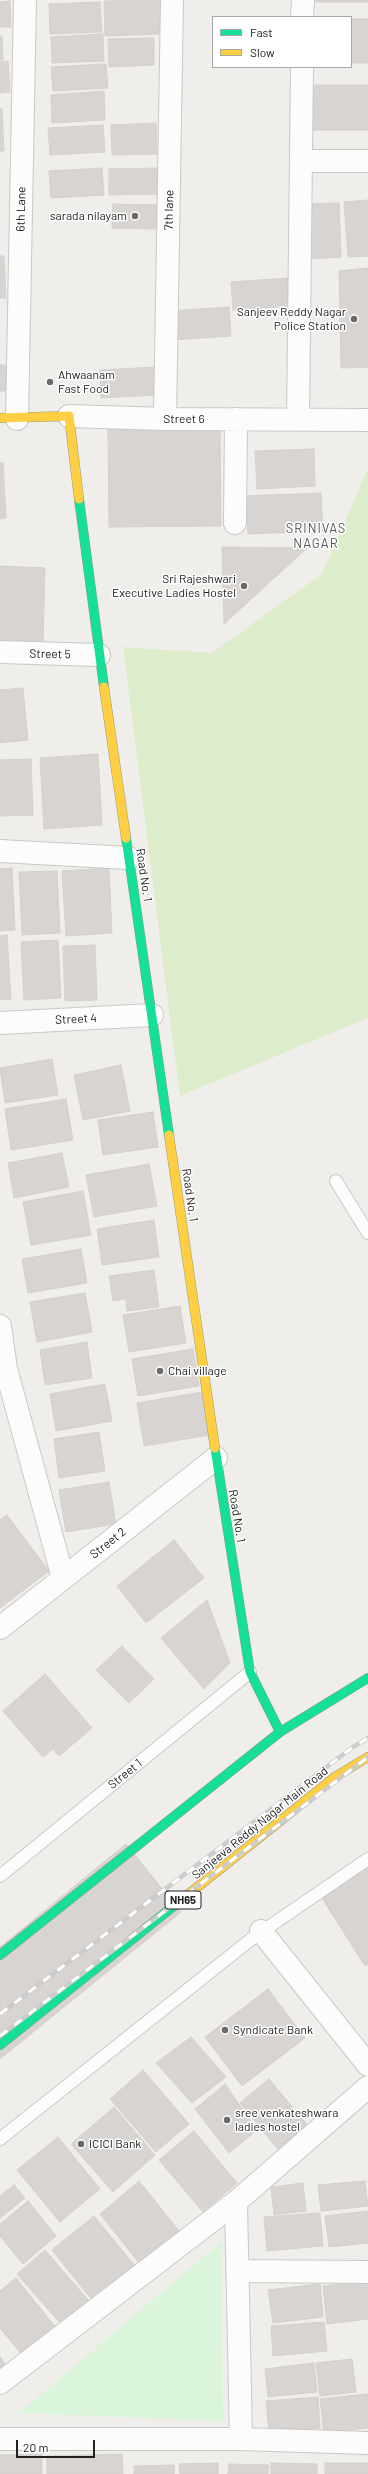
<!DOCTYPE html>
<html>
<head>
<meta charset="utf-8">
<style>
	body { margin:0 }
	#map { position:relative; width:368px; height:2474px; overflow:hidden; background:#f0eeeb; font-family:Barlow,sans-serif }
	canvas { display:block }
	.legend { position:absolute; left:212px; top:16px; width:140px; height:52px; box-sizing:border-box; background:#fff; border:1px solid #a7a7a7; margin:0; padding:5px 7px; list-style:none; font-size:12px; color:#222 }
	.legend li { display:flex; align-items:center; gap:8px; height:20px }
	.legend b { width:20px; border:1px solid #a7a7a7 }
	.scale { position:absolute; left:16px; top:2440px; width:79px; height:18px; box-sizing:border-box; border:2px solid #222; border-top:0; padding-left:5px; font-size:12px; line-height:14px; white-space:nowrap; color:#222; -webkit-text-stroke:3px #fff; paint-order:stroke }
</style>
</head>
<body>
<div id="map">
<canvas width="368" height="2474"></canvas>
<ul class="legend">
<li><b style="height:5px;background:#16e098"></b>Fast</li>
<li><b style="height:5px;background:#ffcf43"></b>Slow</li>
</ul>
<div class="scale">20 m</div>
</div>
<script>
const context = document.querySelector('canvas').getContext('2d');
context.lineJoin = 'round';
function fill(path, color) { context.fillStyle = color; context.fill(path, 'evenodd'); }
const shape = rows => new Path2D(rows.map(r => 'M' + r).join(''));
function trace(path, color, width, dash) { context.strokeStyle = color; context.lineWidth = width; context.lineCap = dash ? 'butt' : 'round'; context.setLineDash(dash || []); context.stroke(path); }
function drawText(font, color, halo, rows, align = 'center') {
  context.font = font + ' Barlow,sans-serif'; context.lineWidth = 3; context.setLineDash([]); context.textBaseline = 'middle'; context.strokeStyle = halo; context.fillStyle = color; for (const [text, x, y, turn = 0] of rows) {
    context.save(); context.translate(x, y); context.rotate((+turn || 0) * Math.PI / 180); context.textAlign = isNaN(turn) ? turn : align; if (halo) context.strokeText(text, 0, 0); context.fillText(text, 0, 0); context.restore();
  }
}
const grass = shape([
	[368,469,368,1018,180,1096,123,647,212,653,322,574]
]);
const park = shape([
	[221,2242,223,2421,19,2413]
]);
const building = shape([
	[160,0,161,34,105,36,104,1,160,0],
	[316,0,368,0,368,2,316,2,316,0],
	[10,1,11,27,0,27,0,2,10,1],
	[100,2,102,32,50,34,49,4,100,2],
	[351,19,368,19,368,63,351,63,351,19],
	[103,34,104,61,52,63,51,37,103,34],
	[0,36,2,36,3,60,0,60,0,36],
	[154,38,154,65,109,67,108,39,154,38],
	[8,61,10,92,0,93,0,62,8,61],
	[106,64,108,88,53,91,51,67,106,64],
	[308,85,368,85,368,130,308,130,308,85],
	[104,91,105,120,52,123,51,95,104,91],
	[0,109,2,109,4,151,0,151,0,109],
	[156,123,157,154,112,155,111,125,156,123],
	[103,125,105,152,50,155,48,128,103,125],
	[102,168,104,195,51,198,49,171,102,168],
	[157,168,158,194,109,195,109,169,157,168],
	[368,200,368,256,348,257,344,202,368,200],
	[339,203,341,257,308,259,306,204,339,203],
	[113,204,159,205,157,229,112,228,113,204],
	[0,256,4,256,6,298,0,298,0,256],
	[368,268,368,367,341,368,339,271,368,268],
	[287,278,289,306,233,310,231,282,287,278],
	[229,307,231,336,173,340,170,311,229,307],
	[0,365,5,365,6,391,0,391,0,365],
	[156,367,157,395,101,398,100,370,156,367],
	[220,428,221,526,109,527,108,429,220,428],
	[314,449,315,486,257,489,255,451,314,449],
	[0,463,3,463,6,518,0,519,0,463],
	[321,493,323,531,248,534,246,496,321,493],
	[222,547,307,548,224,624,222,547],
	[0,566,45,568,43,642,0,641,0,566],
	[23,688,28,740,0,743,0,690,23,688],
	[98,754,102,825,44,829,40,758,98,754],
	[31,759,33,815,0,816,0,760,31,759],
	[12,868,15,930,0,931,0,869,12,868],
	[109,868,112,933,66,936,62,871,109,868],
	[57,871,60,933,22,935,19,872,57,871],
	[7,935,11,999,0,1000,0,936,7,935],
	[58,940,61,998,24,1000,21,942,58,940],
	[95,945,97,1000,65,1001,63,946,95,945],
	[52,1059,58,1095,5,1103,0,1068,52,1059],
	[121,1065,130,1111,83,1120,74,1075,121,1065],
	[66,1099,73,1140,11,1150,5,1109,66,1099],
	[153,1112,158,1147,103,1155,98,1120,153,1112],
	[62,1153,69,1187,14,1198,8,1163,62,1153],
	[149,1164,157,1206,94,1217,86,1175,149,1164],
	[83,1191,91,1235,31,1245,23,1202,83,1191],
	[154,1220,159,1257,102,1265,97,1229,154,1220],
	[81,1249,87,1283,28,1293,22,1259,81,1249],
	[154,1270,159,1307,127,1311,126,1299,113,1301,109,1276,154,1270],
	[85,1293,92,1332,37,1342,30,1302,85,1293],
	[180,1306,186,1343,129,1352,123,1315,180,1306],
	[87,1342,92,1378,45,1385,40,1350,87,1342],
	[193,1349,199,1386,138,1396,132,1359,193,1349],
	[105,1384,112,1421,56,1431,50,1394,105,1384],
	[203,1392,210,1435,144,1446,137,1403,203,1392],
	[99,1432,105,1471,59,1478,54,1439,99,1432],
	[109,1482,116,1524,66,1532,59,1490,109,1482],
	[7,1515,49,1571,0,1608,0,1520,7,1515],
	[174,1540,204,1578,146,1623,117,1586,174,1540],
	[207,1600,230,1663,204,1689,161,1638,207,1600],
	[122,1646,154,1679,129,1703,96,1670,122,1646],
	[45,1674,92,1728,59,1756,53,1749,43,1757,3,1711,45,1674],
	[126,1844,181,1912,0,2059,0,1947,126,1844],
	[368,1868,368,1964,365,1966,322,1898,368,1868],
	[268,1989,305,2038,242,2086,205,2037,268,1989],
	[191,2037,226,2077,192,2103,156,2063,191,2037],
	[143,2070,189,2124,156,2152,110,2099,143,2070],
	[269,2079,310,2128,281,2153,240,2103,269,2079],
	[225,2084,257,2130,229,2153,195,2109,225,2084],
	[114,2107,155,2155,113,2192,71,2144,114,2107],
	[194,2131,237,2183,203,2212,159,2160,194,2131],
	[58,2137,100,2189,60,2222,17,2170,58,2137],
	[139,2181,180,2232,140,2264,100,2214,139,2181],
	[365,2181,368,2206,321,2211,318,2185,365,2181],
	[303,2183,306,2211,274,2215,271,2187,303,2183],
	[14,2185,25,2198,0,2218,0,2196,14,2185],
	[28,2201,56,2236,23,2264,0,2236,0,2224,28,2201],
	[368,2211,368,2243,329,2247,325,2216,368,2211],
	[320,2213,323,2246,267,2251,264,2217,320,2213],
	[94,2216,135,2266,92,2300,52,2250,94,2216],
	[45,2250,89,2301,61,2324,17,2274,45,2250],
	[16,2278,57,2329,23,2356,0,2328,0,2291,16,2278],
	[367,2282,368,2319,327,2324,323,2286,367,2282],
	[320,2284,323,2317,273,2323,268,2290,320,2284],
	[324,2322,327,2351,273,2356,271,2326,324,2322],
	[0,2357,8,2368,0,2374,0,2357],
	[352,2359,356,2392,320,2396,316,2363,352,2359],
	[314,2363,317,2392,268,2397,265,2369,314,2363],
	[368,2394,368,2428,324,2433,320,2399,368,2394],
	[318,2397,320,2428,269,2432,266,2401,318,2397],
	[42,2454,42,2474,0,2474,0,2455,42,2454],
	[122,2454,123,2474,47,2474,47,2456,122,2454],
	[218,2463,218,2474,180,2474,179,2464,218,2463],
	[271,2463,317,2464,317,2474,271,2474,271,2463],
	[325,2463,368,2463,368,2474,325,2474,325,2463],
	[229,2464,269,2465,268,2474,228,2474,229,2464],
	[174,2465,174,2474,134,2474,134,2466,174,2465]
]);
const lane = shape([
	[336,1181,368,1233],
	[0,1876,250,1672],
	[0,2139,254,1937,368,1859]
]);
const street = shape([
	[302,17,303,0],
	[301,161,368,161],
	[69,416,165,419,368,420],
	[17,419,25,0],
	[165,419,172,0],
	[298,419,302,67],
	[235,523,236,419],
	[0,652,99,655],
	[0,851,129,858],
	[0,1023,152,1015],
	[0,1326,6,1369,63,1578],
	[0,1628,216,1458],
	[261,1931,368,2065],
	[236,2202,241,2439],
	[237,2271,368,2272],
	[0,2383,236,2202,368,2087],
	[0,2439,241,2439,368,2443]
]);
const fast = shape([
	[79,499,104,687],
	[126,838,169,1135],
	[215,1448,250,1672,280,1732],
	[0,1955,280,1732,368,1678],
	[0,2045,175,1905]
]);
const slow = shape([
	[0,418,69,416,79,499],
	[104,687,126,838],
	[169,1135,215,1448],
	[175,1905,335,1777,368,1757]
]);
const rail = shape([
	[0,2014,353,1747,368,1738],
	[0,2036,368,1757]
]);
const markers = [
	[135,216,4,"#6a6968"],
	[354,319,4,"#6a6968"],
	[50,382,4,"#6a6968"],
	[244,586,4,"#6a6968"],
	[160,1371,4,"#6a6968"],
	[225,2030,4,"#6a6968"],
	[227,2120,4,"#6a6968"],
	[81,2144,4,"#6a6968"]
];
const shields = [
	[183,1900,36]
];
const shieldNames = [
	["NH65",183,1900]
];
const streetNames = [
	["6th Lane",21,209,-89],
	["7th lane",169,210,-89],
	["Street 6",184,419],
	["Street 5",50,654,1],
	["Road No. 1",144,875,82],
	["Street 4",76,1019,-3],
	["Road No. 1",190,1195,82],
	["Road No. 1",237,1516,81],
	["Street 2",108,1543,-38],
	["Street 1",125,1774,-39],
	["Sanjeeva Reddy Nagar Main Road",260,1823,-39]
];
const poiNames = [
	["sarada nilayam",127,216,"right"],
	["Sanjeev Reddy Nagar",346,312,"right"],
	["Police Station",346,326,"right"],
	["Ahwaanam",58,375],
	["Fast Food",58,389],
	["Sri Rajeshwari",236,579,"right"],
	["Executive Ladies Hostel",236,593,"right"],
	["Chai village",168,1371],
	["Syndicate Bank",233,2030],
	["sree venkateshwara",235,2113],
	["ladies hostel",235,2127],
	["ICICI Bank",89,2144]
];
const neighbourhoodNames = [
	["SRINIVAS",316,529],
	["NAGAR",316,544]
];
fill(grass, '#ddeccb');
fill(park, '#daf5da');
fill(building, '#d7d4d2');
trace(building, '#d3d0cc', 1);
trace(lane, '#c9c8c7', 14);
trace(street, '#c9c8c7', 24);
trace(fast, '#999a82', 10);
trace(slow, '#999a82', 10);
trace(lane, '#fdfcfc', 12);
trace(street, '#fdfcfc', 22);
trace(fast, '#16e098', 9);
trace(slow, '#ffcf43', 9);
trace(rail, '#ccc', 4.5);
trace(rail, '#fff', 3, [9]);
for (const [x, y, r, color] of markers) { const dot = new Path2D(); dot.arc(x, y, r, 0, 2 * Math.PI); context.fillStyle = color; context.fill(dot); trace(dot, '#fff', 1.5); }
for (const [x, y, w] of shields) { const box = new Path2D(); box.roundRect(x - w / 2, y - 9, w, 18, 3); context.fillStyle = '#fff'; context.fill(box); trace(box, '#222', 1); }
drawText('bold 11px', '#222', null, shieldNames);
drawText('12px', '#222', '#fff', streetNames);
drawText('12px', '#222', '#fff', poiNames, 'left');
context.letterSpacing = '1px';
drawText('13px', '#555', '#fff', neighbourhoodNames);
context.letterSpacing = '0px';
</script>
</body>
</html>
